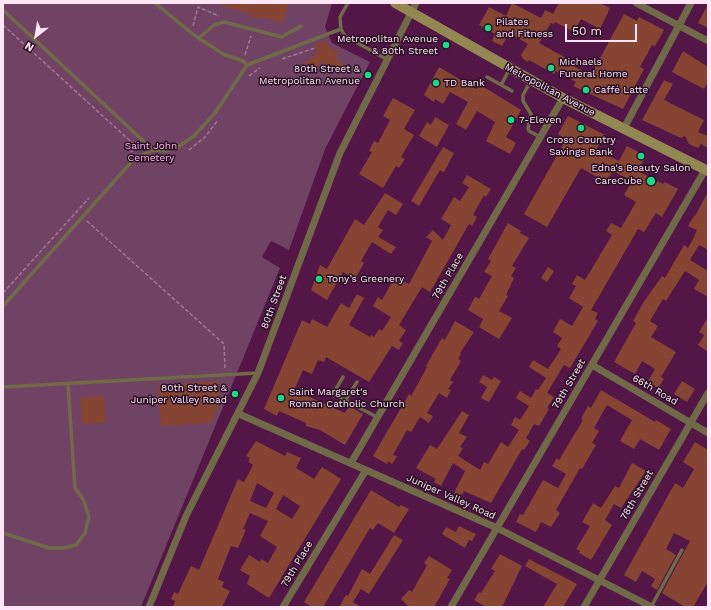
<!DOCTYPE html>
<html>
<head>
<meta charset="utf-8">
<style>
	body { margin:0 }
	#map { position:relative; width:711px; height:610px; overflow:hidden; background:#541647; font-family:"Work Sans",sans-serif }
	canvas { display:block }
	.frame { position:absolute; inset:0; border:4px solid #fee6f6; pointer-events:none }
	.north { position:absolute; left:16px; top:16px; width:40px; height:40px; -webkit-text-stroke:3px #2a1024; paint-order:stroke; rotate:211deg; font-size:11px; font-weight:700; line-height:16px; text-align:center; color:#fee6f6 }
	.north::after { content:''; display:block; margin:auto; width:14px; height:18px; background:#fee6f6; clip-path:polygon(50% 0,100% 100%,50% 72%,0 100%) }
	.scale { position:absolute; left:565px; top:24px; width:72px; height:18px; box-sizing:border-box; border:2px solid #fee6f6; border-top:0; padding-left:5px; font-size:12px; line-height:14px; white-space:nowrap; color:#fee6f6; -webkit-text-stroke:3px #2a1024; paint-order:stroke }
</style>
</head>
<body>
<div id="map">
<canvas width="711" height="610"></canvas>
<div class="frame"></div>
<div class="north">N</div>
<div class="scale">50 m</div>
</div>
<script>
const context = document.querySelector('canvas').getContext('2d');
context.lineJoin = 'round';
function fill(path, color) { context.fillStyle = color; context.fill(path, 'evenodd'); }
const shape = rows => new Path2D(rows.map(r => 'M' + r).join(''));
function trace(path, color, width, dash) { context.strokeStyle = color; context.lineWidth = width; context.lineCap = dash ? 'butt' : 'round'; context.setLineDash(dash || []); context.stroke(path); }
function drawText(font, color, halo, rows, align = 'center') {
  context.font = font + ' "Work Sans",sans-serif'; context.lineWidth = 3; context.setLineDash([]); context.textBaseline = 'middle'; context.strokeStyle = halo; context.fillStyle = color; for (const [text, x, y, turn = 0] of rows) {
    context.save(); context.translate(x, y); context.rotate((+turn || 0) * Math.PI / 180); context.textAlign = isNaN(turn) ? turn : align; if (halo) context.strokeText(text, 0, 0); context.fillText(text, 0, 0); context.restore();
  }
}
const green = shape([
	[3,3,332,3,325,27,332,43,370,62,325,149,289,250,271,241,262,257,280,268,141,607,3,607]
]);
const building = shape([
	[220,3,289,3,283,23,262,17,261,19,250,16,250,14,220,5],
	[512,3,541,18,545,10,553,14,559,3,600,3,610,8,600,29,581,19,574,32,555,22,554,24,551,23,539,43,577,64,575,67,591,75,624,14,637,21,639,17,664,30,655,46,652,45,640,67,644,69,623,109,573,86,576,82,556,71,554,74,529,60,528,62,523,59,521,55,528,44,509,33,502,46,492,41,495,34,479,25,489,7,506,16],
	[708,4,708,28,698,23],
	[328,41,330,48,339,53,335,59,345,64,341,71,323,62,311,71,305,63,317,53,314,45],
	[683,51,708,67,708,82,704,89,672,72],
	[439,67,476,89,479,84,521,110,506,137,516,143,510,154,486,141,495,122,477,111,466,130,456,124,468,102,450,92,443,104,435,99,434,102,424,95],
	[664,80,673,84,664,100,704,120,698,132,708,136,708,148,701,144,698,148,689,144,685,136,681,138,642,120],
	[393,98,415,110,404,129,414,135,401,157,405,159,399,168,396,166,383,188,359,174,372,152,369,151,374,141,378,143,387,126,390,120,383,116],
	[568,116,605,135,596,150,619,161,627,146,646,156,638,171,663,184,665,182,678,189,662,217,656,213,644,232,638,229,591,310,598,313,595,319,598,321,570,368,564,365,547,393,554,397,547,408,549,409,539,426,534,424,526,438,530,441,524,450,522,449,491,503,464,491,461,497,454,493,465,471,453,463,441,486,434,482,436,479,416,468,430,445,437,449,462,411,469,415,459,433,467,437,460,447,463,448,458,456,480,470,484,462,488,464,501,442,508,447,519,430,511,425,515,417,520,420,529,406,516,398,520,391,531,398,536,389,538,390,546,378,529,367,533,360,548,369,561,349,557,346,562,338,553,332,560,319,572,326,583,307,569,298,576,286,572,284,577,275,585,280,612,235,606,231,611,223,621,228,636,202,624,195,632,181,613,171,606,182,581,168,547,227,524,214,566,139,558,134],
	[435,117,449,125,437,147,419,136,427,122,431,125],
	[443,147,454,153,444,172,440,170,419,206,411,201],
	[467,175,491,189,486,197,484,195,473,215,477,217,472,226,469,224,430,292,422,287,399,325,406,330,399,341,403,343,399,350,392,346,369,382,326,357,324,362,318,360,312,374,303,370,294,390,345,413,349,406,363,414,345,445,320,430,306,426,306,423,279,411,277,416,264,409,302,320,310,324,312,319,327,327,341,303,349,308,357,294,364,298,349,325,370,337,371,335,374,337,379,329,382,331,391,317,373,306,378,297,382,300,395,277,409,284,432,241,426,237,433,230,443,240,451,225,441,219,454,197,460,201,469,187,462,183],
	[708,192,708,250,699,245,690,260,708,271,708,297,694,289,699,280,685,271,666,301,663,299,650,321,658,326,651,337,676,352,661,377,664,379,658,388,648,381,655,369,642,361,635,374,614,362,636,323,633,321,643,303,662,276,665,278,684,245,688,248,694,237,697,230,688,226,694,216,695,216],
	[385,193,403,204,396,215,388,210,378,227,383,230,378,237,396,247,391,254,372,242,361,261,364,263,355,279,343,272,327,300,311,290,320,265,327,269,355,219,364,225],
	[508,223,521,231,520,233,529,238,512,266,516,268,511,276,514,278,506,295,508,296,499,311,512,318,499,339,479,327,483,319,468,310,475,297,479,299,492,276,484,272,491,261,488,259],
	[548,267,554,271,547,282,541,278],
	[708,317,708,352,698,345,704,335,699,332],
	[455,321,474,332,460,353,461,354,458,359,461,361,450,380,453,382,448,389,451,390,447,398,439,393,427,413,433,416,429,423,420,417,411,432,407,430,393,455,397,456,392,464,388,461,387,464,373,456,409,394,411,396,419,382,427,367,426,366,442,338,445,340],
	[483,375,492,380,494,377,501,381,489,402,481,398,487,387,479,382],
	[219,381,220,400,218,401,218,409,210,423,161,426,158,385],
	[682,381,695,389,687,402,674,394],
	[601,390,655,422,656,420,671,429,659,450,640,439,634,449,620,441,632,420,607,405,594,428,599,431,592,443,596,445,582,469,580,468,556,510,560,513,551,527,541,522,536,532,516,522,520,514,523,515,543,480,558,488,566,474,552,466,557,458,559,460,583,420,581,419,588,406,591,408],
	[104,396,106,419,104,419,104,423,82,424,80,398],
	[256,441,285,456,287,452,301,458,296,468,314,479,322,467,341,479,269,598,247,584,250,576,240,570,249,555,260,562,261,559,268,563,277,547,260,536,268,521,250,513,243,529,246,530,238,548,231,546,218,579,224,582,222,587,230,591,222,607,173,607,175,601,171,599,174,592,178,594,191,566,199,570,238,479,244,482,253,465,248,462,250,458,246,456],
	[257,483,274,493,266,508,250,501],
	[283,495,300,506,292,519,276,509],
	[695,442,708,450,708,582,693,607,685,607,662,593,690,541,674,533,666,549,676,555,657,590,651,586,655,579,642,571,636,582,624,575,675,483,683,488,694,469,683,462],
	[632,463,646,471,621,508,614,504,605,520,612,525,591,560,579,553,580,551,576,549,590,526,582,522,593,503,601,508,615,486,619,488],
	[371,490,399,507,401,505,409,509,394,533,378,523,373,530,370,528,323,607,312,607,304,602],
	[459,526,476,534,472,541,469,540,465,548,442,534,446,527,456,532],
	[394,535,403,540,369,594,361,589,353,602,361,607,339,607,346,595,348,596,362,569,370,574],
	[500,554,522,566,502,607,486,607,474,600,479,592,481,593,495,571,491,569],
	[429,556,452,570,447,578,450,579,434,607,409,607,401,599,409,590,412,592,427,565,424,563],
	[529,559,577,584,563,607,543,607,557,584,525,566]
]);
const path = shape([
	[3,25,139,149],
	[193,26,198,7,219,16],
	[245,55,251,36],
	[282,59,315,48],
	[249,76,260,68],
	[189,150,205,137,218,120],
	[131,152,136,146],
	[87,221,224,344,225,369],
	[3,293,89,198]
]);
const lane = shape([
	[155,3,194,35,223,54,243,61,247,65],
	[348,3,340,17,341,29,345,36,388,60],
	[3,10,153,150],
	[199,38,214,25,224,22,282,37,301,26],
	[487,77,512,91],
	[530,82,523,95,523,101,531,114,528,128,529,131,540,137],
	[501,85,509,70],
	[3,306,134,159,153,150,166,151,178,147,194,136,215,113,247,65,341,29],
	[3,387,257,373],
	[329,392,377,417],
	[333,394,343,377],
	[345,401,357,382],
	[3,533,49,548,64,548,76,545,85,533,89,517,84,501,75,488,68,384],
	[651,607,682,550]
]);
const street = shape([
	[636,3,708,41],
	[623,130,691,3],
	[592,365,708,433],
	[239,414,497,528,652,607],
	[351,463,563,98],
	[149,607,186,516,258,373,340,153,416,3],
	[283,607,366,470],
	[451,607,705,170],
	[584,607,708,393]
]);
const secondary = shape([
	[395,3,563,98,708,171]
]);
const markers = [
	[488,28,4,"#1ad988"],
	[446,45,4,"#1ad988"],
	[551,68,4,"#1ad988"],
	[368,75,4,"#1ad988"],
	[436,83,4,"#1ad988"],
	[586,90,4,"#1ad988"],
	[511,120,4,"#1ad988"],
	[581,128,4,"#1ad988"],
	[641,156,4,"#1ad988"],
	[651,181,5,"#1ad988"],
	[319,279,4,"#1ad988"],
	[235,394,4,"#1ad988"],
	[281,398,4,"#1ad988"]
];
const poiNames = [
	["Pilates",496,22],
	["and Fitness",496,34],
	["Metropolitan Avenue",438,39,"right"],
	["& 80th Street",438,51,"right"],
	["Michaels",559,62],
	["Funeral Home",559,74],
	["80th Street &",360,69,"right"],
	["Metropolitan Avenue",360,81,"right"],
	["TD Bank",444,83],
	["Caffé Latte",594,90],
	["7-Eleven",519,120],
	["Cross Country",581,140,"center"],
	["Savings Bank",581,152,"center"],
	["Edna's Beauty Salon",641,168,"center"],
	["CareCube",642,181,"right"],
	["Tony’s Greenery",327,279],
	["80th Street &",227,388,"right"],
	["Juniper Valley Road",227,400,"right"],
	["Saint Margaret's",289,392],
	["Roman Catholic Church",289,404]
];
const streetNames = [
	["Metropolitan Avenue",550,90,28],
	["79th Place",448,276,-60],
	["80th Street",274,302,-70],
	["79th Street",569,384,-60],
	["66th Road",655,390,30],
	["78th Street",637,495,-60],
	["Juniper Valley Road",451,497,24],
	["79th Place",297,564,-59]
];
const parkNames = [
	["Saint John",151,146],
	["Cemetery",151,158]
];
fill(green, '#704364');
fill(building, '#854532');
trace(path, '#a37698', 1.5, [4, 2]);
trace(lane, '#716a49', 3.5);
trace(street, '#716a49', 7);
trace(secondary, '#938752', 10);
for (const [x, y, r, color] of markers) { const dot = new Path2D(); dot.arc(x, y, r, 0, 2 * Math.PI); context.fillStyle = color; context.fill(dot); trace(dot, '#2a1024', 1.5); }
drawText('10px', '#fee6f6', '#2a1024', poiNames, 'left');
drawText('10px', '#fee6f6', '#2a1024', streetNames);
drawText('10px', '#fab7e7', '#2a1024', parkNames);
</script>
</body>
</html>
